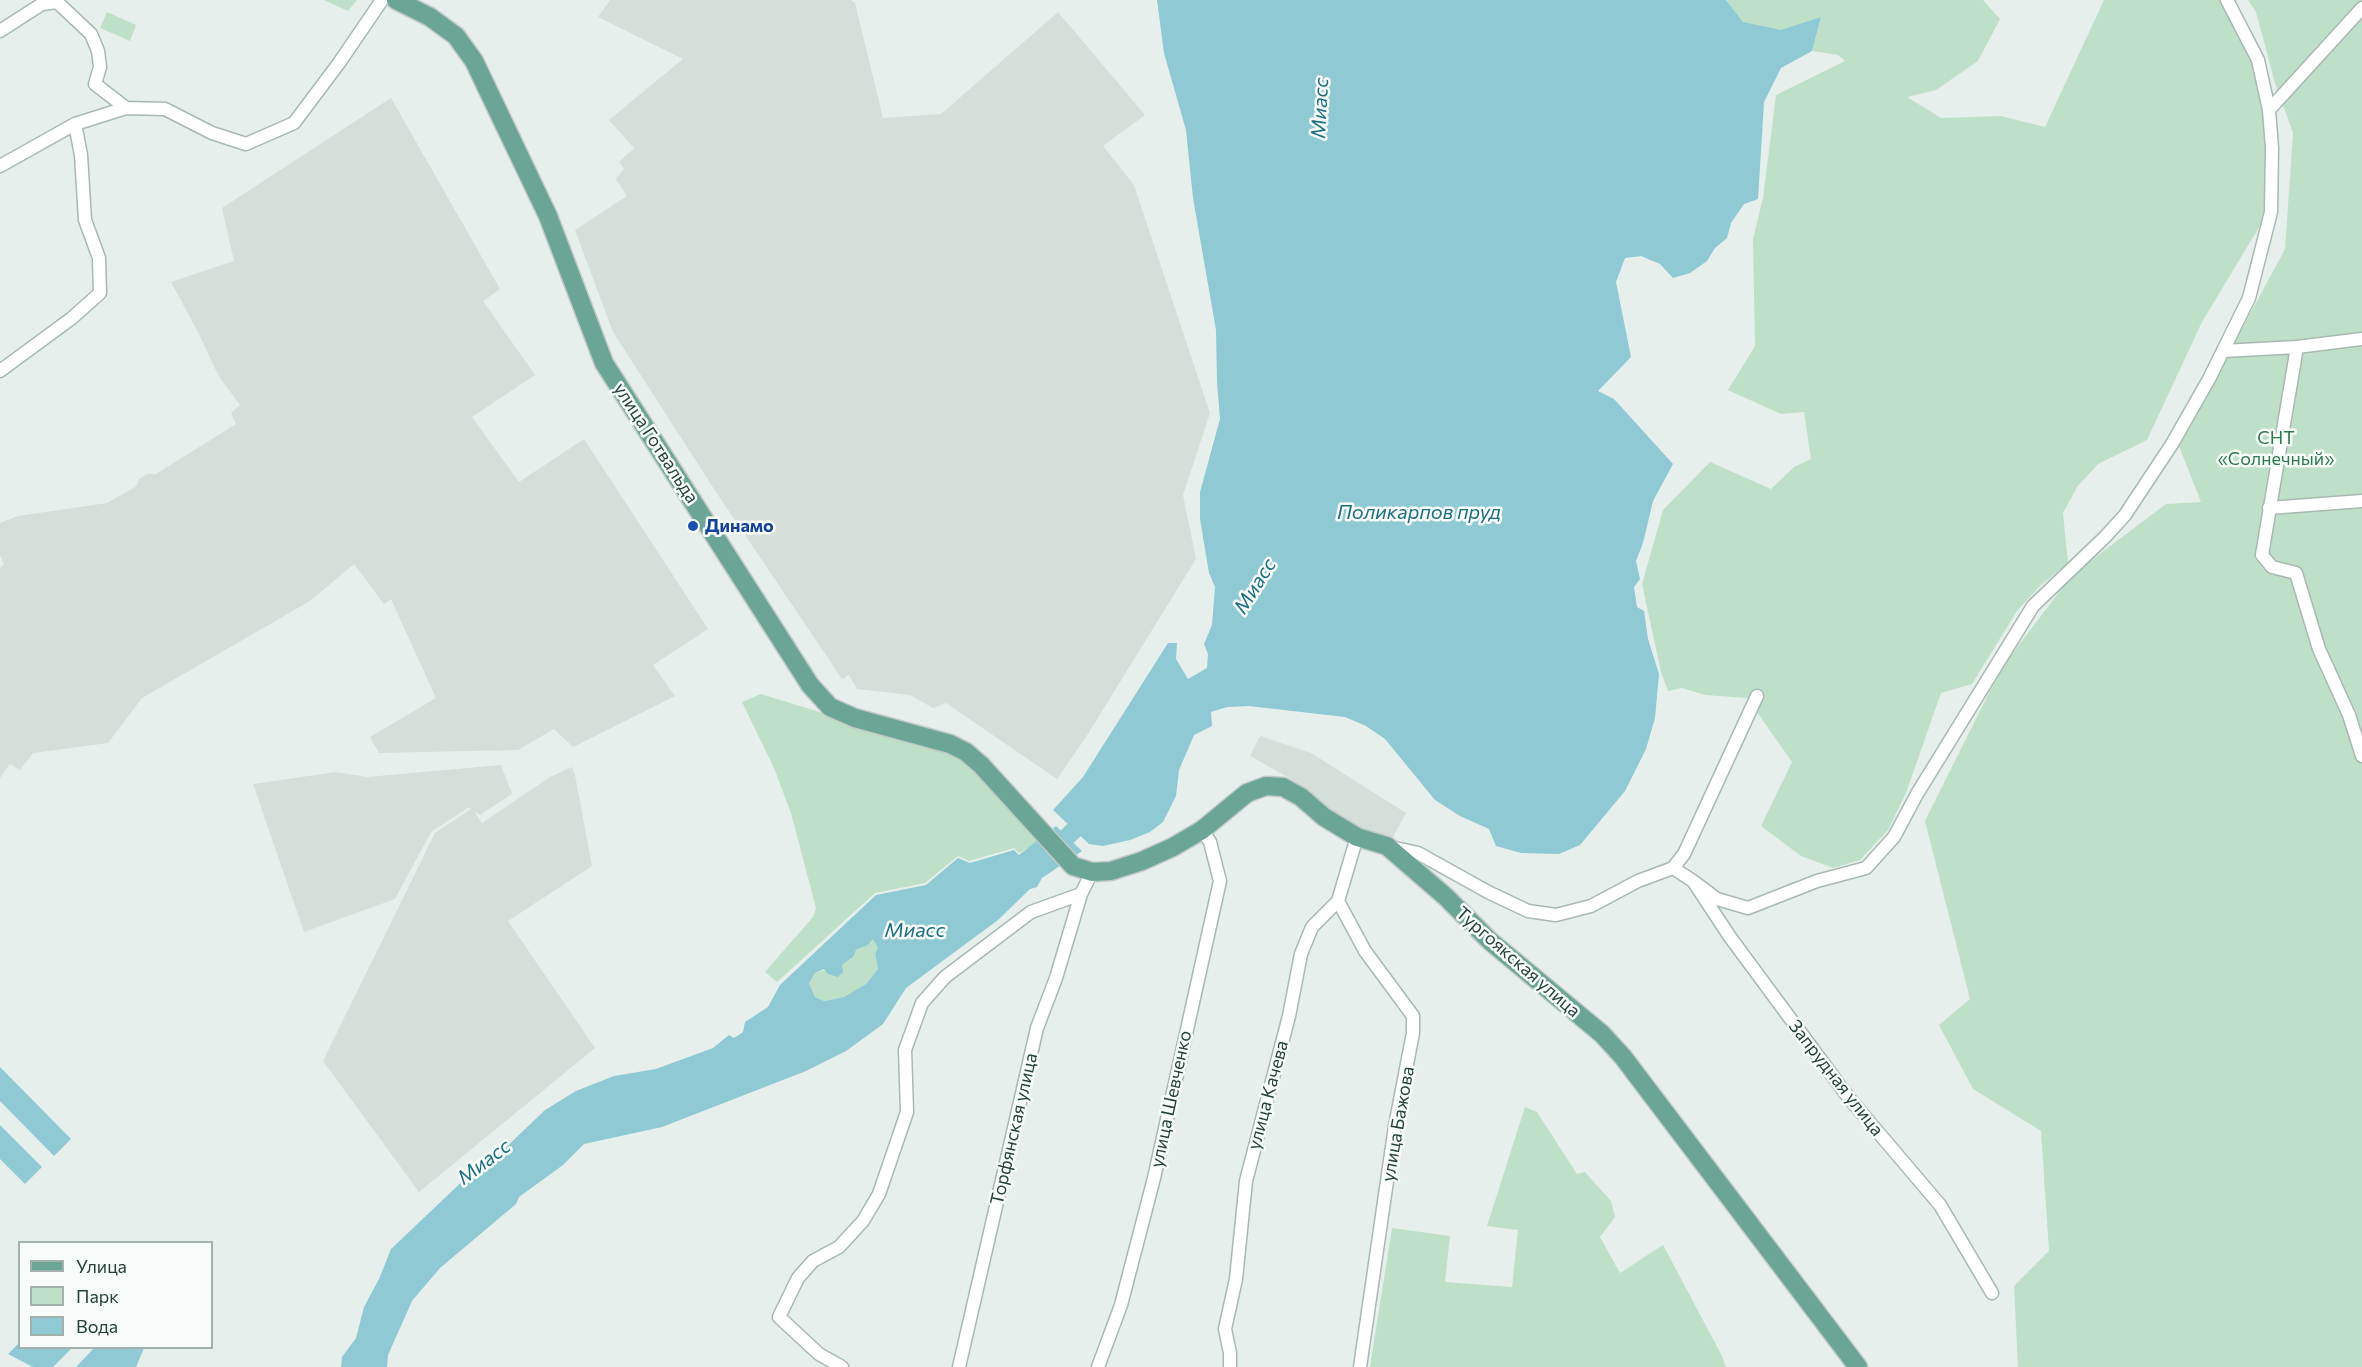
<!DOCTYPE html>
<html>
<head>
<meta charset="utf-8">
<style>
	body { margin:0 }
	#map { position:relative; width:2362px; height:1367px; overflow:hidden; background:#e6efeb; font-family:Commissioner,sans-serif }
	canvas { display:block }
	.legend { position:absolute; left:18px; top:1241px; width:195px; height:108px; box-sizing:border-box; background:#f7fbf9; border:2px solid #a3b1ad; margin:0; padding:8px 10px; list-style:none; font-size:18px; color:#24423a }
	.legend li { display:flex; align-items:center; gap:12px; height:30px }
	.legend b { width:30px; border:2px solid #a3b1ad }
</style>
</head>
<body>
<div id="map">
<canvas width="2362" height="1367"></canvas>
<ul class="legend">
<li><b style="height:8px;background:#6aa596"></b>Улица</li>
<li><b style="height:16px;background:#bfe0c8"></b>Парк</li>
<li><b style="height:16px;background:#8ec9d4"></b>Вода</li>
</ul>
</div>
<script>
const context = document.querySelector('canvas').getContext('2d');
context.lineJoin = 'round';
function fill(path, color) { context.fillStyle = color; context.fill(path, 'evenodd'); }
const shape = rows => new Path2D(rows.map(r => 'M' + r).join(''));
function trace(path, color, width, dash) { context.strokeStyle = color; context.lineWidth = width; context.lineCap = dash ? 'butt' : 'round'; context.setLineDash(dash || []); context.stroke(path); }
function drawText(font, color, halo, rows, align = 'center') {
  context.font = font + ' Commissioner,sans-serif'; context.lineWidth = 5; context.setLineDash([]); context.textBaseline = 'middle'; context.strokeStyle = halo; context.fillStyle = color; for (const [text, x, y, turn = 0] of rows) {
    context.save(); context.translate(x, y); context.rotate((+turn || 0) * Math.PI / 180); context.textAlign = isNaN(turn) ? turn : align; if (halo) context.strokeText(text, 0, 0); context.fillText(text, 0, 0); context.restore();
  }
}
const built = shape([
	[610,0,851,0,855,3,883,118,941,114,1058,12,1145,115,1103,146,1134,185,1210,413,1183,495,1196,559,1086,737,1057,779,946,703,933,708,910,695,857,689,849,675,842,679,714,489,613,332,575,230,627,196,616,179,624,169,619,162,634,148,609,120,683,59,598,17],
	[391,98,500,289,483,301,535,375,472,417,519,482,584,439,708,629,653,665,675,696,573,747,554,729,518,750,379,753,370,737,436,698,391,599,384,604,354,564,310,601,142,698,108,743,33,753,20,770,10,764,0,778,0,568,4,564,0,555,0,523,18,516,107,503,137,486,139,479,147,474,156,474,236,424,231,413,240,405,218,375,199,334,171,282,234,261,222,208],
	[1260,736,1311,753,1406,813,1393,837,1360,834,1336,818,1300,784,1250,756],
	[501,765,512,794,480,815,474,811,482,823,550,777,572,767,575,775,592,866,508,921,595,1048,419,1192,323,1061,435,833,471,809,469,807,431,832,395,899,304,932,253,784,336,772,367,777]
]);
const green = shape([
	[324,0,357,0,348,11],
	[1726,0,1983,0,2000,19,1978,61,1936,90,1907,97,1941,118,2001,116,2045,127,2104,0,2228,0,2249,42,2275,153,2267,214,2202,322,2147,440,2098,464,2077,487,2063,513,2068,563,2041,585,2017,611,1972,684,1941,693,1906,793,1888,830,1860,860,1833,868,1801,856,1761,826,1792,762,1747,698,1705,695,1682,688,1668,691,1661,672,1642,584,1663,510,1710,462,1771,489,1794,467,1811,459,1804,412,1781,414,1728,390,1755,346,1753,239,1763,198,1776,95,1845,61,1838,55,1812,51,1821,17,1781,31,1743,22],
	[2248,0,2362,0,2362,1367,2018,1367,2014,1286,2049,1251,2041,1131,1973,1089,1939,1025,1970,999,1925,821,2002,667,2073,574,2166,504,2201,502,2179,446,2285,249,2293,133,2275,83,2256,12],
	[107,12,136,25,130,41,100,28],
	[761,694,962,756,1040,842,1019,853,1014,848,969,861,958,856,925,883,875,893,777,982,765,972,813,917,816,908,791,813,774,768,742,702],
	[873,938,878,948,875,954,878,969,866,984,844,997,824,1001,815,997,809,983,815,973,842,965,854,956,856,950,868,945],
	[1525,1107,1537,1112,1577,1174,1585,1172,1611,1201,1615,1217,1600,1237,1620,1273,1663,1245,1721,1354,1726,1367,1370,1367,1392,1228,1450,1236,1445,1282,1512,1287,1518,1230,1487,1226]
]);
const water = shape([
	[1157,0,1726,0,1743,22,1781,30,1821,17,1812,51,1781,68,1764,102,1758,199,1744,204,1731,223,1727,238,1715,248,1707,261,1690,273,1673,278,1660,264,1641,256,1625,258,1616,282,1631,357,1598,391,1614,399,1673,464,1653,501,1643,543,1636,561,1640,579,1634,587,1637,607,1644,611,1648,639,1659,674,1655,718,1646,749,1625,791,1580,845,1559,854,1521,853,1496,846,1489,829,1460,816,1435,800,1385,739,1366,726,1345,717,1249,706,1227,707,1211,712,1212,726,1194,735,1179,770,1176,796,1163,822,1150,832,1130,840,1103,846,1089,844,1053,810,1083,777,1168,643,1177,643,1176,659,1188,679,1207,668,1208,654,1204,644,1212,625,1215,587,1209,573,1200,519,1200,492,1220,419,1217,382,1216,330,1193,198,1186,130,1164,53],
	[1056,826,1082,851,1042,878,1037,887,1030,889,998,920,906,988,883,1024,846,1051,806,1071,662,1127,584,1144,563,1165,519,1197,516,1204,440,1268,412,1301,388,1355,387,1367,341,1367,342,1357,356,1338,364,1307,379,1279,391,1249,469,1175,486,1161,498,1155,545,1110,576,1091,614,1076,656,1069,713,1048,729,1035,734,1038,743,1032,745,1022,768,1007,780,985,876,895,926,885,958,858,970,863,1014,850,1019,855],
	[873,939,878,948,875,954,878,969,866,984,844,997,824,1001,815,997,809,983,815,973,824,969,828,974,838,977,843,972,842,965,854,956,856,950,868,945],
	[0,1067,71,1139,54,1156,0,1101],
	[0,1125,42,1167,25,1184,0,1159],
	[19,1343,20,1348,72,1348,53,1367,33,1367,8,1354],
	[94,1348,144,1348,136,1367,76,1367]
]);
const river = shape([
	[1049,854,1092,813]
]);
const minor = shape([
	[0,31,42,4,57,2,91,34,98,51,100,67,95,84,126,108],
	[2269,110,2362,8],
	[0,166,75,124,126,108,165,109,212,133,246,144,294,123,339,63,382,0],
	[2297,347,2262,555,2272,567,2296,573,2319,649,2349,715,2362,756],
	[2223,351,2297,347,2362,339],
	[0,371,72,318,100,293,99,258,85,220,81,155,75,124],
	[2269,508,2362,501],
	[1391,847,1418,853,1488,892,1528,911,1556,915,1591,906,1638,881,1673,868,1684,854,1757,696],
	[1673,868,1693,881,1730,937,1849,1098,1940,1205,1992,1293],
	[1693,881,1717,899,1748,908,1817,881,1866,868,1894,837,1917,794,2033,606,2105,537,2125,515,2172,444,2209,379,2249,298,2271,212,2272,148,2269,110,2258,60,2227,0],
	[1338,901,1365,951,1413,1016,1413,1033,1395,1126,1360,1367],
	[842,1367,819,1354,779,1317,798,1278,813,1261,839,1247,863,1221,879,1194,907,1112,905,1050,922,1003,945,977,1031,912,1081,894,1092,872],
	[959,1367,1037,1028,1056,978,1081,894],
	[1098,1367,1121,1305,1154,1178,1220,881,1210,842,1202,830],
	[1230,1367,1230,1353,1225,1329,1236,1279,1246,1181,1289,1016,1301,954,1312,927,1338,901,1357,837]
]);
const primary = shape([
	[396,0,430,17,456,36,474,61,548,216,604,363,810,685,830,707,855,718,950,744,966,752,981,765,1073,866,1092,872,1111,871,1142,861,1173,847,1202,830,1247,793,1266,786,1283,787,1301,797,1324,817,1357,837,1387,846,1446,897,1490,941,1602,1034,1623,1057,1858,1367]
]);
const markers = [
	[693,526,6,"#1a4fb4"]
];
const parkNames = [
	["СНТ",2276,438],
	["«Солнечный»",2276,459]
];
const streetNames = [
	["улица Готвальда",656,443,57],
	["Тургоякская улица",1518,962,41],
	["Запрудная улица",1836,1078,52],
	["улица Качева",1268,1095,-75],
	["улица Шевченко",1171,1099,-78],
	["улица Бажова",1398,1124,-80],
	["Торфянская улица",1014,1129,-77]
];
const transitNames = [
	["Динамо",705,526]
];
const waterNames = [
	["Миасс",1320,108,-87],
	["Поликарпов пруд",1419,512],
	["Миасс",1255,586,-58],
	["Миасс",915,930],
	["Миасс",484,1162,-37]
];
fill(built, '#d4dfda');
fill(green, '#bfe0c8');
fill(water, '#8ec9d4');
trace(river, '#8ec9d4', 18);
trace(minor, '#a8b8b2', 15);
trace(primary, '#c2cac8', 21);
trace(minor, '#fff', 12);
trace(primary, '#6aa596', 18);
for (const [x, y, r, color] of markers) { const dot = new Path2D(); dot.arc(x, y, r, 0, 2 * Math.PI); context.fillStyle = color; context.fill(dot); trace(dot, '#f7fbf9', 2); }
drawText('18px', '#2d7a4b', '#f7fbf9', parkNames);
drawText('18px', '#24423a', '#f7fbf9', streetNames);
drawText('bold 18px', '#164399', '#f7fbf9', transitNames, 'left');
drawText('italic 20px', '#1c6f80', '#f7fbf9', waterNames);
</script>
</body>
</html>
